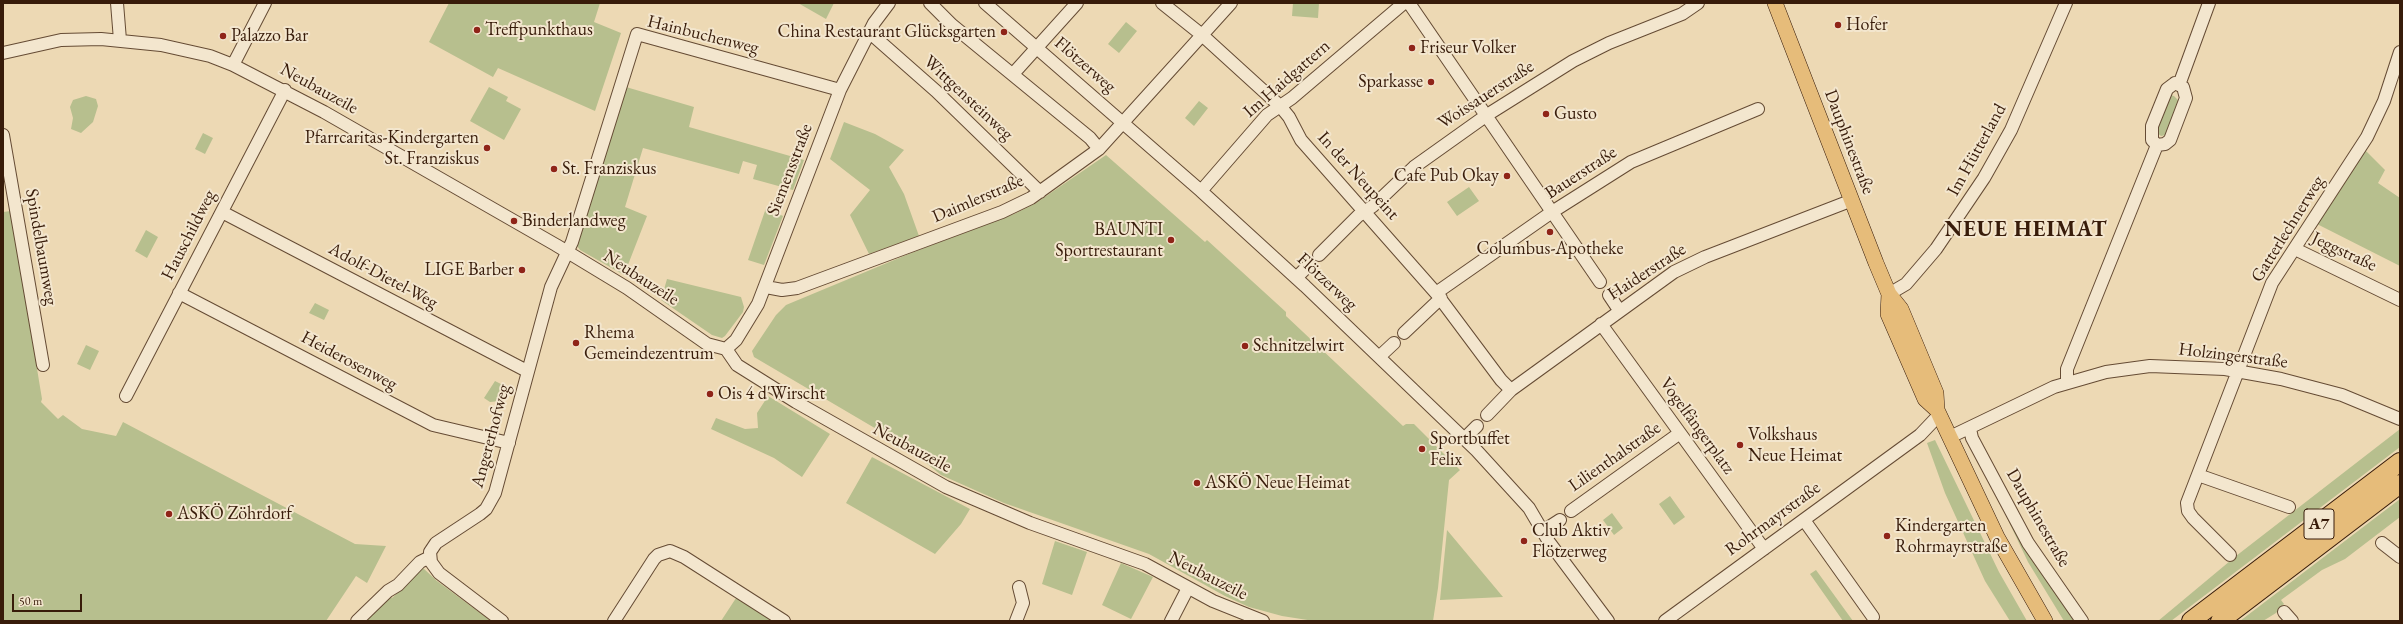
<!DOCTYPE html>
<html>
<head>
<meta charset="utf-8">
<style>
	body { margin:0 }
	#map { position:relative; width:2403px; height:624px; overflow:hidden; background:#edd9b4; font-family:"EB Garamond",serif }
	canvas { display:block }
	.frame { position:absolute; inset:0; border:4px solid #381c0a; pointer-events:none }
	.scale { position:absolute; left:12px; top:594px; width:70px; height:18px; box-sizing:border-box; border:2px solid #381c0a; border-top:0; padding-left:5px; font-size:12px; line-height:14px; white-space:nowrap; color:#381c0a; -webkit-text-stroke:3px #f3e6ce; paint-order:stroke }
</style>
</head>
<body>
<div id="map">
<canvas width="2403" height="624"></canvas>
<div class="frame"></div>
<div class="scale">50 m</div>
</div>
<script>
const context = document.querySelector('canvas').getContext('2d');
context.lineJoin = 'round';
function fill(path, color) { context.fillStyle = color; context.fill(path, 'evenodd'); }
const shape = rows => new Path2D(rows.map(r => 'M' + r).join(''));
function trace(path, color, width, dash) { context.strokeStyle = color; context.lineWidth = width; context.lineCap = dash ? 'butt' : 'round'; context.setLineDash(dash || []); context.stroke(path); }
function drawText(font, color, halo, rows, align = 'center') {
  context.font = font + ' "EB Garamond",serif'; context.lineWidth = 4; context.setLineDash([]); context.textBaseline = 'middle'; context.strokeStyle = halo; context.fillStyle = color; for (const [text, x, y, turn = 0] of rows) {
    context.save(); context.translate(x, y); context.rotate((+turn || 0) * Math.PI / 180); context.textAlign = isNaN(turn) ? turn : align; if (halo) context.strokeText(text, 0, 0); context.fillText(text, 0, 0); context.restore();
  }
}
const green = shape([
	[449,3,600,3,594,22,621,33,595,111,498,68,493,77,429,42],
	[798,3,834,3,826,19],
	[1293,3,1319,3,1318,18,1292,16],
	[1126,22,1137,31,1119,53,1108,44],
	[489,87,508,97,506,101,521,109,504,140,470,121],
	[626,87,694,107,689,127,804,160,793,190,753,179,757,165,743,161,739,174,643,148,625,207,647,216,624,275,580,250,577,246],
	[2171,95,2174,96,2179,101,2166,135,2161,136,2156,132,2166,100],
	[86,96,96,99,98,106,93,122,81,133,71,129,73,118,70,107,73,100],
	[1199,101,1208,108,1194,126,1185,118],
	[844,122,875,134,904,150,889,167,904,194,919,236,869,254,850,215,870,190,830,159],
	[203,133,213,138,205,154,195,149],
	[2364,149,2385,170,2378,183,2400,198,2400,266,2317,224],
	[1106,155,1205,242,1207,240,1286,312,1286,316,1403,426,1406,424,1414,424,1460,470,1449,480,1438,588,1433,621,1314,621,1282,616,1249,607,1225,596,1149,554,1004,503,941,475,925,462,924,457,754,357,752,351,776,315,786,305,911,253,1014,214,1036,203],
	[1469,187,1479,201,1457,216,1447,202],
	[766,208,783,216,764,265,748,260],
	[11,211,42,399,41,402,58,419,63,415,82,429,116,436,123,422,355,544,386,546,367,583,356,576,326,621,3,621,3,212],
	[146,230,158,237,147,258,135,251],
	[667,279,741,297,744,307,743,312,725,336,722,338,712,335,661,300],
	[315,303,329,310,324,320,309,313],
	[86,345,99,351,90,370,77,364],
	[495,381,505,386,500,401,490,402,484,398],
	[768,396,830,434,802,477,774,458,711,429,716,418,745,429,758,428,757,413],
	[2400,429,2400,447,2171,621,2158,621,2236,556],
	[1969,438,2075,621,2064,621,2028,562],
	[1935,440,1999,572,2027,621,2010,621,1985,581,1945,493,1927,443],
	[872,457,970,509,961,524,935,554,846,503],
	[1670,496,1685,517,1674,525,1659,504],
	[2400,499,2400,517,2345,559,2322,570,2281,600,2284,604,2276,613,2263,621,2240,621],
	[1612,513,1623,528,1614,535,1603,520],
	[1447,530,1503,597,1440,600],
	[1055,541,1087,552,1072,595,1042,584],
	[1121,563,1153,577,1131,619,1102,605],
	[423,568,437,581,491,621,363,621,389,596,392,598],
	[1816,570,1853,621,1843,621,1810,574],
	[738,595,778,621,721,621]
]);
const minor = shape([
	[117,3,120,40],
	[930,3,952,25,1090,138,1099,149],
	[985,3,1201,191,1305,286,1477,451,1529,508,1549,542,1608,621],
	[1162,3,1202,35,1280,106,1289,117,1301,140,1436,293,1501,380,1511,390],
	[1409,3,1600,282],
	[869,32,936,91,1040,192],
	[3,53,61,40,101,39,161,45,210,56,233,65,324,112,556,245,627,288,707,344,726,349],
	[233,65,265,3],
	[1013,74,1077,3],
	[2175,83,2183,87,2186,98,2170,140,2165,144,2157,145,2152,140,2152,126,2167,89,2175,83],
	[2179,85,2209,3],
	[3,135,43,365],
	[1201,191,1267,115,1292,98,1404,3],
	[222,212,527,371],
	[2295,249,2400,300],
	[1319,255,1358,216,1373,206,1414,167,1487,115,1573,61,1609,43,1682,14,1698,3],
	[1296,278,1309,265],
	[766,287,782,290,797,288,1002,212,1031,198,1099,149,1231,3],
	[179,293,433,425,509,443],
	[1436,293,1552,212,1631,162,1758,109],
	[1889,294,1906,284,1936,249,1984,178,2011,130,2066,3],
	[1609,295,1619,310],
	[1601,324,1764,549],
	[1404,333,1441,298],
	[726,349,737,365,796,402,946,487,1030,523,1145,564,1213,601,1263,621],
	[726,349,736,340,758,304,840,90,874,23,889,3],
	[1379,357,1394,343],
	[2067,383,2067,369,2157,145],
	[126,396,285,90],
	[1487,415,1511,390,1674,272,1705,257,1850,201],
	[1970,429,1972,438,2028,543,2082,621],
	[1950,437,2054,387,2106,372,2150,366,2225,369,2281,379,2342,395,2400,419],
	[1464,439,1477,426],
	[2198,475,2289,507],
	[1571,511,1680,433],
	[1804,520,1873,617],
	[1543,531,1560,520],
	[2382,543,2400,557],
	[2230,555,2193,518,2188,511,2187,503,2272,283,2367,137,2384,101,2400,52],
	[2284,612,2292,621],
	[357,621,388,591,398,585,420,562,430,557],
	[502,621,439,573,431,562,430,552,436,543,480,514,486,509,495,493,551,287,572,242,637,34,840,90],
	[614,621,654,559,658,555,670,551,684,557,784,621],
	[1016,621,1023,603,1019,587],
	[1171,621,1188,588],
	[1665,621,1920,435,1939,415]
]);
const major = shape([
	[1775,3,1876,263,1889,294,1901,309,1936,393,1937,410],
	[1889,294,1888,314,1925,399,1937,410,1997,537,2045,621]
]);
const highway = shape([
	[2191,621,2400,462],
	[2220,621,2400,484]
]);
const markers = [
	[1838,25,4,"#8f2418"],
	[477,30,4,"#8f2418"],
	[1004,32,4,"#8f2418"],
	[223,36,4,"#8f2418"],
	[1412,48,4,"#8f2418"],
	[1431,82,4,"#8f2418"],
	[1546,114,4,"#8f2418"],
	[487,148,4,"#8f2418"],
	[554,169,4,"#8f2418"],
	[1507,176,4,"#8f2418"],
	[514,221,4,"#8f2418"],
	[1550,232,4,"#8f2418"],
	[1171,240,4,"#8f2418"],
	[522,270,4,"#8f2418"],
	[576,343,4,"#8f2418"],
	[1245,346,4,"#8f2418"],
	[710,394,4,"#8f2418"],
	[1740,445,4,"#8f2418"],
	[1422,449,4,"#8f2418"],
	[1197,483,4,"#8f2418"],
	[169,514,4,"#8f2418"],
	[1887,536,4,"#8f2418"],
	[1524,541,4,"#8f2418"]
];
const shields = [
	[2319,524,30]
];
const shieldNames = [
	["A7",2319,524]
];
const poiNames = [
	["Hofer",1846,25],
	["Treffpunkthaus",485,30],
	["China Restaurant Glücksgarten",996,32,"right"],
	["Palazzo Bar",231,36],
	["Friseur Volker",1420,48],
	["Sparkasse",1423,82,"right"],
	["Gusto",1554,114],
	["Pfarrcaritas-Kindergarten",479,138,"right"],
	["St. Franziskus",479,159,"right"],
	["St. Franziskus",562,169],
	["Cafe Pub Okay",1499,176,"right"],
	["Binderlandweg",522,221],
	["BAUNTI",1163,230,"right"],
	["Sportrestaurant",1163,251,"right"],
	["Columbus-Apotheke",1550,249,"center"],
	["LIGE Barber",514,270,"right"],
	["Rhema",584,333],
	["Gemeindezentrum",584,354],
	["Schnitzelwirt",1253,346],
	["Ois 4 d'Wirscht",718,394],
	["Volkshaus",1748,435],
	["Neue Heimat",1748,456],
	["Sportbuffet",1430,439],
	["Felix",1430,460],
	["ASKÖ Neue Heimat",1205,483],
	["ASKÖ Zöhrdorf",177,514],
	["Kindergarten",1895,526],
	["Rohrmayrstraße",1895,547],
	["Club Aktiv",1532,531],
	["Flötzerweg",1532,552]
];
const streetNames = [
	["Hainbuchenweg",703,35,14],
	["Flötzerweg",1085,65,41],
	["Im Haidgattern",1287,79,-41],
	["Neubauzeile",319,89,29],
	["Woissauerstraße",1486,95,-33],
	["Wittgensteinweg",968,98,43],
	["Dauphinestraße",1849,142,69],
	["Im Hütterland",1977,150,-61],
	["Siemensstraße",790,170,-69],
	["Bauerstraße",1581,173,-33],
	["In der Neupeint",1358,176,48],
	["Daimlerstraße",978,199,-23],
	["Gatterlechnerweg",2288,229,-58],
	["Hauschildweg",189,235,-63],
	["Spindelbaumweg",41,247,80],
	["Jeggstraße",2344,252,25],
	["Haiderstraße",1647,272,-33],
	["Adolf-Dietel-Weg",383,276,28],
	["Neubauzeile",641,278,33],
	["Flötzerweg",1327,282,43],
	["Holzingerstraße",2233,356,7],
	["Heiderosenweg",349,361,28],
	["Vogelfängerplatz",1697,426,54],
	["Angererhofweg",491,436,-75],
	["Neubauzeile",912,448,28],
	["Lilienthalstraße",1615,457,-35],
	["Dauphinestraße",2038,518,60],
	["Rohrmayrstraße",1773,519,-36],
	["Neubauzeile",1208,576,27]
];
const districtNames = [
	["NEUE HEIMAT",2026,230]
];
fill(green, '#b7bf8e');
trace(minor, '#654b34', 14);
trace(major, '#381c0a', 16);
trace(highway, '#381c0a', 20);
trace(minor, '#f3e6ce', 12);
trace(major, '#e6bc7a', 15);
trace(highway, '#e6bc7a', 18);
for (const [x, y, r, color] of markers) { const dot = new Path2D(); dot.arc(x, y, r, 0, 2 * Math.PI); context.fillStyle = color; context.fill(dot); trace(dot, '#f3e6ce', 1.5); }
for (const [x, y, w] of shields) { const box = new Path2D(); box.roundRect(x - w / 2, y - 15, w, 30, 3); context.fillStyle = '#f3e6ce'; context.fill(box); trace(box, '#381c0a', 1); }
drawText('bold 17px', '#381c0a', null, shieldNames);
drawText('18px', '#381c0a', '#f3e6ce', poiNames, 'left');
drawText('18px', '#381c0a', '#f3e6ce', streetNames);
context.letterSpacing = '1px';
drawText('bold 22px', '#381c0a', '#f3e6ce', districtNames);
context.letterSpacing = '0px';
</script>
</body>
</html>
